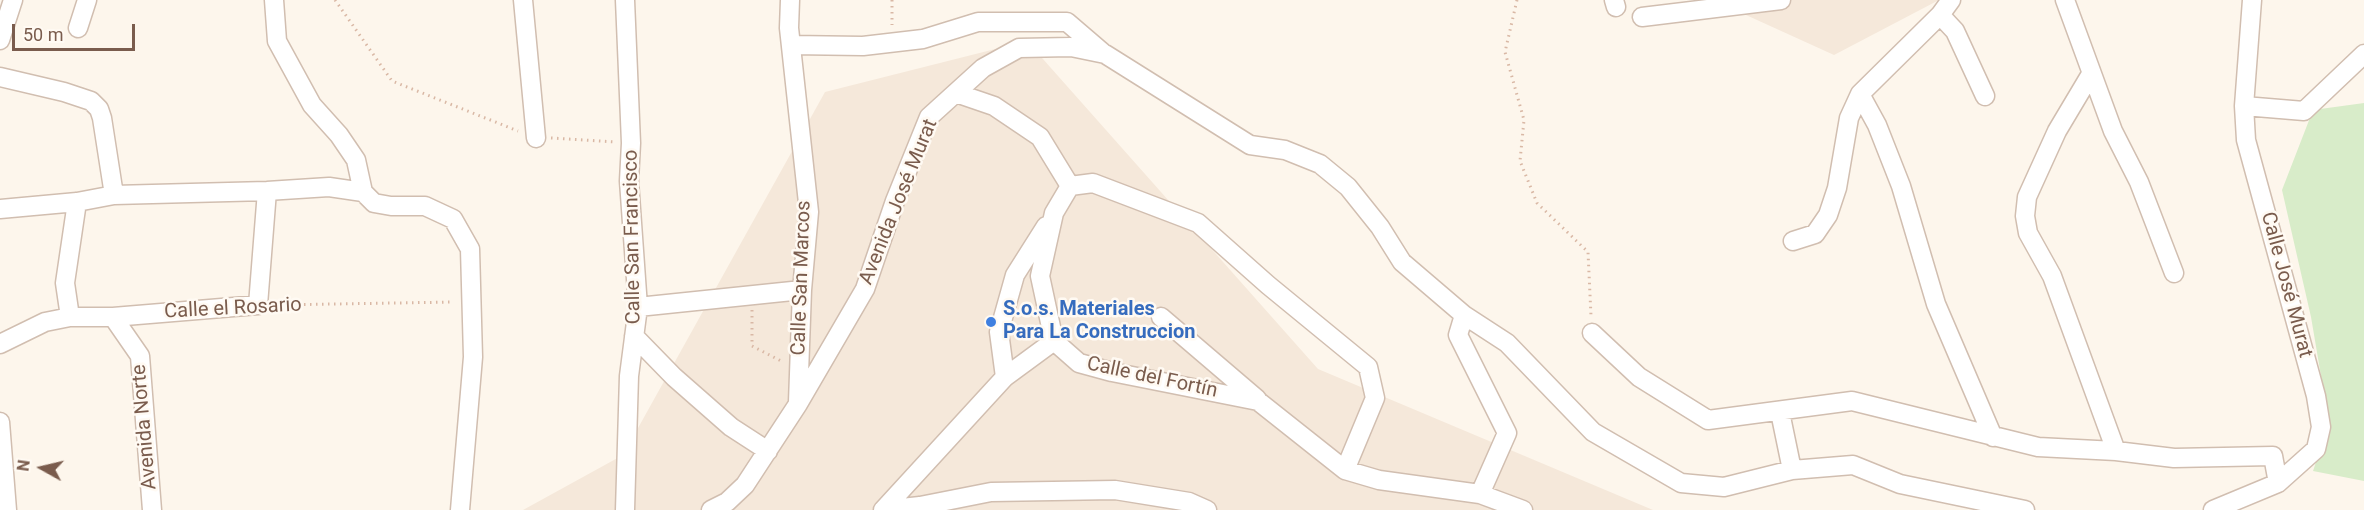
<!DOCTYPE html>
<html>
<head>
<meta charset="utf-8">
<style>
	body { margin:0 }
	#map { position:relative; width:2364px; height:510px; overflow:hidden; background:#fdf6ec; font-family:Roboto,sans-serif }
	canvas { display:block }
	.north { position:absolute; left:12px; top:438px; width:60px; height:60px; -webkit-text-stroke:4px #fffaf3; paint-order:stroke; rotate:278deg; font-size:16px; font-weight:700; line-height:24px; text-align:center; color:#7a5c4d }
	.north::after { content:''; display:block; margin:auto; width:21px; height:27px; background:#7a5c4d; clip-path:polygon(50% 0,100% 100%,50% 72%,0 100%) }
	.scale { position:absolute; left:12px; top:24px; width:123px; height:27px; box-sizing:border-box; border:3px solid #7a5c4d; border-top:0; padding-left:8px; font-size:18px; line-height:21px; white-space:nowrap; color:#7a5c4d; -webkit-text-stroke:4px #fffaf3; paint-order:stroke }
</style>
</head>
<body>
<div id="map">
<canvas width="2364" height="510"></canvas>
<div class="north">N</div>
<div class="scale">50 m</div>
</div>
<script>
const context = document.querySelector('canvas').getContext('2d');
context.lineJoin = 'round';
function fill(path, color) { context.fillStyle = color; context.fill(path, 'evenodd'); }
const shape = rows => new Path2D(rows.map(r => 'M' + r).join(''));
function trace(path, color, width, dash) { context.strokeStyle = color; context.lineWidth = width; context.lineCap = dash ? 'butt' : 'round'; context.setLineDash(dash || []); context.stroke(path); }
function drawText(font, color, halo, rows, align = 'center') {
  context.font = font + ' Roboto,sans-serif'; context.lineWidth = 5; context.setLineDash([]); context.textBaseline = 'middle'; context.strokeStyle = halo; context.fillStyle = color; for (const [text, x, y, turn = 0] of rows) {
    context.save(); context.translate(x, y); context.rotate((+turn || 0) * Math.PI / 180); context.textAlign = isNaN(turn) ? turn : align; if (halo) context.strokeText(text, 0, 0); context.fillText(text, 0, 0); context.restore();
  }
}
const residential = shape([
	[1713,0,1939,0,1834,55],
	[1027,41,1318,369,1653,510,523,510,623,455,825,92]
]);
const green = shape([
	[2364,103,2364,481,2313,471,2329,423,2311,317,2282,190,2313,110]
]);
const path = shape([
	[335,0,392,81,518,131],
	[892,0,892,25],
	[1517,0,1505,52,1524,120,1520,161,1537,203,1588,252,1591,316],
	[551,138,616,142],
	[274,305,454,302],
	[752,310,752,346,783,362]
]);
const minor = shape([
	[274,0,277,41,312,105,339,135,356,160,363,192,374,203,391,206,425,206,453,219,470,249,473,357,460,510],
	[523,0,536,138],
	[625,0,631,143,629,181,638,307,629,376,625,510],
	[790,0,789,28,809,212,802,290,798,402],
	[1614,0,1616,7],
	[2065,0,2113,131,2139,182,2174,273],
	[1940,15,1955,31,1985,96],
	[1642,17,1781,0],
	[78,28,87,0],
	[0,40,13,0],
	[791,45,863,46,923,39,978,22,1067,22,1102,52],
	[2091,74,2057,131,2027,197,2025,216,2028,233,2052,276,2116,451],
	[0,77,64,92,91,101,99,109,102,118,114,195],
	[956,93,994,106,1040,137,1070,186],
	[1860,94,1877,125,1901,186,1936,304,1993,437],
	[2244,106,2304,111,2364,54],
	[1070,186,1093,183,1198,223,1268,285,1368,367,1375,398,1345,470],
	[0,209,77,202,114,195,267,191,329,187,363,192],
	[1793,241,1815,234,1828,215,1837,188,1849,118,1860,94,1940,15,1951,0],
	[638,307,802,290],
	[1464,315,1458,335,1507,433,1480,494],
	[70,317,65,283,77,202],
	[113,317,140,356,152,510],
	[1161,317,1257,399],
	[1592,333,1639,377,1708,420,1852,401,2038,447,2116,451,2174,458,2273,456,2278,483],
	[634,336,674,377,731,427,768,451],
	[1054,341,1079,363,1112,372,1258,401,1345,470,1379,480,1480,494,1523,510],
	[0,344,45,322,70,317,113,317,258,305,267,191],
	[1005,377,999,332,1015,275,1046,226],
	[1780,412,1792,470],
	[0,422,7,510],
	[711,510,727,502,745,485,798,404,865,289,895,201,929,117,983,68,1019,48,1071,47,1105,54,1250,145,1285,150,1320,164,1348,187,1380,227,1402,262,1464,315,1507,343,1593,432,1681,483,1724,487,1792,470,1853,465,1900,484,2025,510],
	[883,510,1005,377,1054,341,1040,276,1054,213,1070,186],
	[883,510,920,506,991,492,1115,490,1189,502,1207,510],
	[2213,510,2278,483,2316,449,2321,427,2316,396,2246,140,2244,106,2252,0]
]);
const markers = [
	[991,322,6,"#3f7fe0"]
];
const streetNames = [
	["Avenida José Murat",899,202,-68],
	["Calle San Francisco",633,237,-91],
	["Calle San Marcos",802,278,-88],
	["Calle José Murat",2286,285,75],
	["Calle el Rosario",233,309,-3],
	["Calle del Fortín",1152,378,12],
	["Avenida Norte",145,427,-95]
];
const shopNames = [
	["S.o.s. Materiales",1003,310],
	["Para La Construccion",1003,333]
];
fill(residential, '#f5e8da');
fill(green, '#d8ecc9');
trace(minor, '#d1beb0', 21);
trace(path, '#d9b8a5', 3, [1.5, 4.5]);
trace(minor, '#fff', 18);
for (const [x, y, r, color] of markers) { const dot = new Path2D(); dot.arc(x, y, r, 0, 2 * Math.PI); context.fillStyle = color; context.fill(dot); trace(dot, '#fffaf3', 2); }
drawText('20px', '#7a5c4d', '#fffaf3', streetNames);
drawText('bold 20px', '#366cbe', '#fffaf3', shopNames, 'left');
</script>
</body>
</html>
